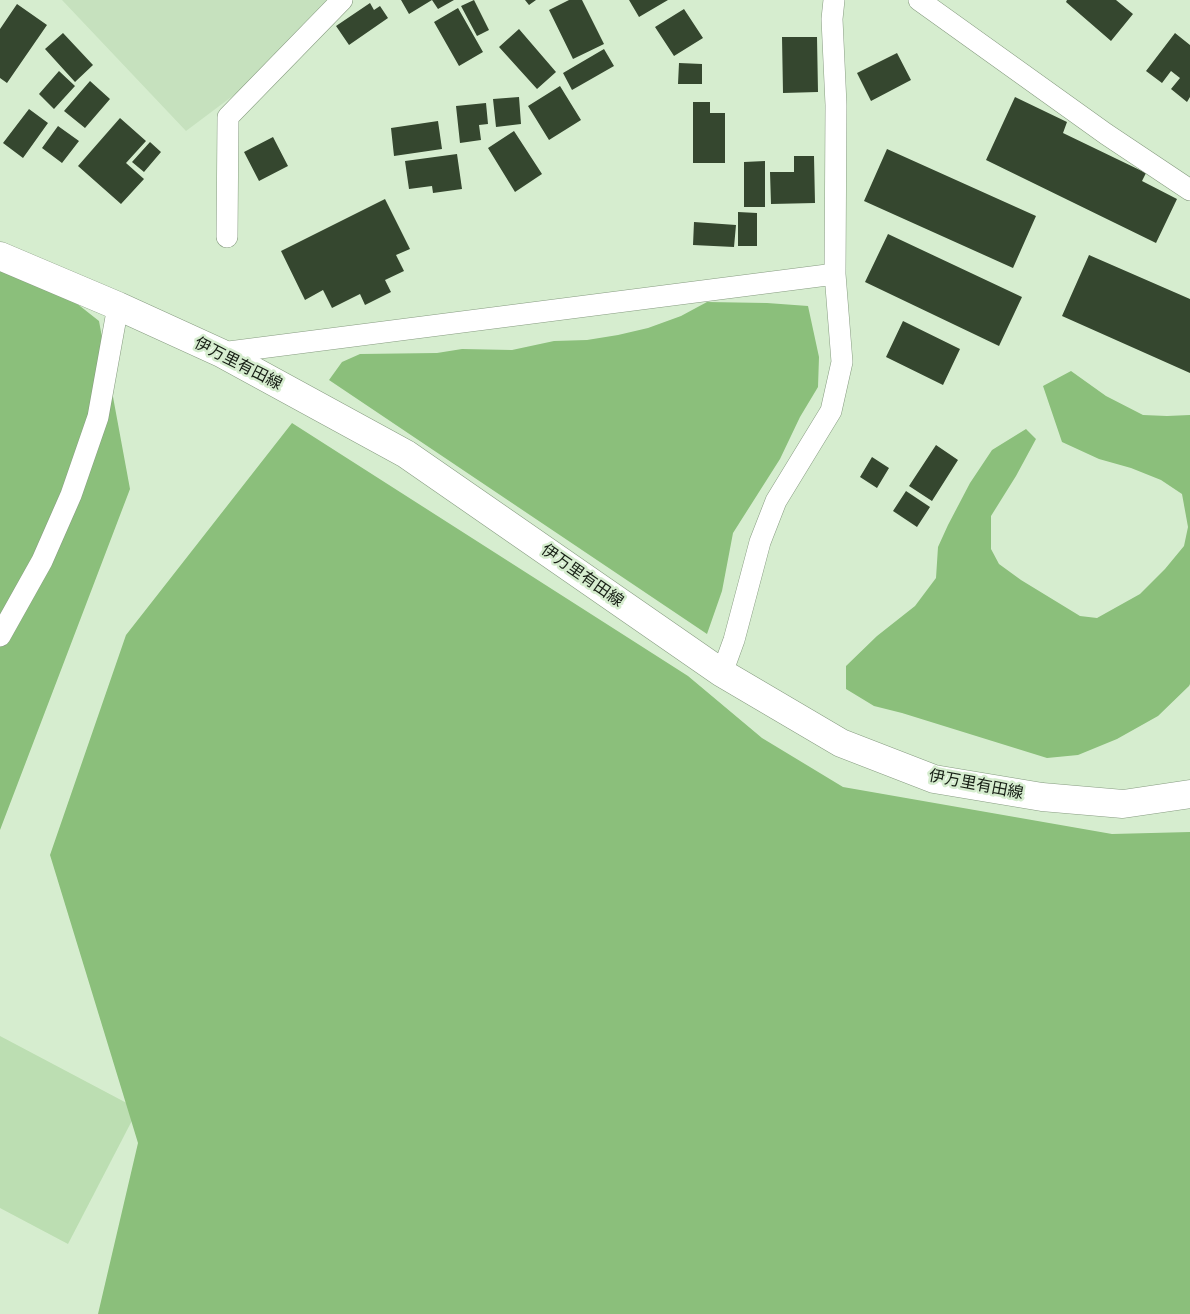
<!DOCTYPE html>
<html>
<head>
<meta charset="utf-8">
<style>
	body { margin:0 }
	canvas { display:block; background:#d6edcf }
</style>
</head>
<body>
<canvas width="1190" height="1314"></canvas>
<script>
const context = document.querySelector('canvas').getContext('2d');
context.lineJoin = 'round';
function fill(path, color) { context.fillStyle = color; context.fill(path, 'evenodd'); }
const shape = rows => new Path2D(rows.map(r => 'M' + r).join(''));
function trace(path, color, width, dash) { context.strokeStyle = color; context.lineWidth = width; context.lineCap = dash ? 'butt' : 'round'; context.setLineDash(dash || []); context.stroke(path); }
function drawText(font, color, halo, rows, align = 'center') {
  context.font = font + ' Helvetica,"Noto Sans JP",sans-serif'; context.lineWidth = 5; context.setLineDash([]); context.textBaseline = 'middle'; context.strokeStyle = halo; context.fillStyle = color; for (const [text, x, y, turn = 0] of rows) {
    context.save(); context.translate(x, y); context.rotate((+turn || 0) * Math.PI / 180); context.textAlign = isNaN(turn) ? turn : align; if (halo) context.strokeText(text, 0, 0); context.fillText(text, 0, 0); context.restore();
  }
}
const built = shape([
	[62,0,327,0,238,92,186,131]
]);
const green = shape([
	[0,1036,138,1109,68,1244,0,1208]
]);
const forest = shape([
	[0,243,99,321,130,489,0,830],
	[707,302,767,303,808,306,819,357,818,387,800,417,780,459,733,533,722,591,707,634,329,380,342,362,360,354,437,353,462,349,512,350,554,341,587,340,618,335,648,328,681,316],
	[1071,371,1106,396,1143,415,1167,416,1190,415,1190,684,1189,686,1158,716,1117,739,1078,755,1047,758,902,713,874,706,846,689,846,666,877,636,915,606,936,578,938,547,948,525,970,483,992,450,1026,429,1036,439,1016,476,991,516,991,549,999,564,1021,580,1080,616,1097,618,1140,594,1165,569,1184,546,1188,527,1182,494,1161,480,1131,468,1099,459,1062,442,1043,386],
	[292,423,688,676,762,738,843,787,1112,834,1190,832,1190,1314,98,1314,138,1143,50,855,126,635]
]);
const building = shape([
	[401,0,454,0,438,9,432,0,409,14],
	[474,0,489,30,477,36,461,6],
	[525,0,536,0,529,5],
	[569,0,582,0,604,44,573,59,549,10],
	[629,0,668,0,639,17],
	[1067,0,1116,0,1133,14,1111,41,1066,2],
	[370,3,374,10,380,6,388,18,349,45,336,26],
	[17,4,47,25,7,83,0,78,0,29],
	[458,8,483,52,459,66,434,22],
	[684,9,703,38,674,56,655,27],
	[519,29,556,72,537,89,499,47],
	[63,33,93,65,75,82,45,49],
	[1175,33,1190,45,1190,97,1187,102,1171,89,1180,78,1171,71,1162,83,1146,71],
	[782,37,817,37,818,92,783,93],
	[604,49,614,66,572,90,563,73],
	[897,53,911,80,871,101,857,73],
	[679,63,702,64,702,84,678,84],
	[59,71,75,86,54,109,39,94],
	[90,81,110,99,85,128,64,111],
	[560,86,581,120,549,140,528,106],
	[519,97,521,124,496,127,493,99],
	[1015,97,1067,122,1063,133,1146,173,1142,181,1177,199,1156,243,986,160],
	[693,102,710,102,710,113,725,113,725,163,693,163],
	[486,103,488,124,479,125,481,140,460,143,456,106],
	[29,109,48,123,23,158,3,143],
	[120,118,146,141,126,163,144,179,121,204,78,166],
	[438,121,442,149,394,156,391,128],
	[58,126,79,141,62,163,42,148],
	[514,131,542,174,515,192,488,148],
	[273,137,288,166,259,181,244,152],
	[150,142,161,152,144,172,132,162],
	[887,149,1036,216,1013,268,864,201],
	[457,154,462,189,433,193,432,186,409,189,405,161],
	[794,156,814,156,815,203,771,204,770,172,794,172],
	[765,161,765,207,744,207,744,162],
	[385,199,410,249,396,255,404,271,385,280,391,292,365,305,360,294,332,308,323,290,305,300,281,251],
	[738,212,757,213,757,246,738,246],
	[694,222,736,225,734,247,693,245],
	[888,234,1022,297,999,346,865,282],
	[1089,255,1190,299,1190,373,1062,316],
	[903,321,960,349,943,385,886,357],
	[936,445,958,460,932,501,909,486],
	[872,457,889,468,877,488,860,477],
	[906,491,930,507,917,527,893,511]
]);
const street = shape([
	[919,0,1106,134,1190,190],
	[227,237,228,117,342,0],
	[221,353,835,274],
	[0,636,42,561,71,495,98,417,118,306],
	[722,673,734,640,760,542,776,501,831,411,842,362,835,274,836,105,832,19,834,0]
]);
const secondary = shape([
	[0,256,118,306,221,353,406,454,722,673,841,743,934,779,1042,797,1123,804,1190,794]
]);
const streetNames = [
	["伊万里有田線",238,364,27],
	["伊万里有田線",582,576,35],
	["伊万里有田線",976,785,11]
];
fill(built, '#c6e1be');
fill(green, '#bcdeb2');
fill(forest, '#8bbf7b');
fill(building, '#35472f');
trace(street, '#879c81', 22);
trace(secondary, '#879c81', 29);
trace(street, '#fff', 21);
trace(secondary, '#fff', 28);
drawText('16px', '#161e14', '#d6edcf', streetNames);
</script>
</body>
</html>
